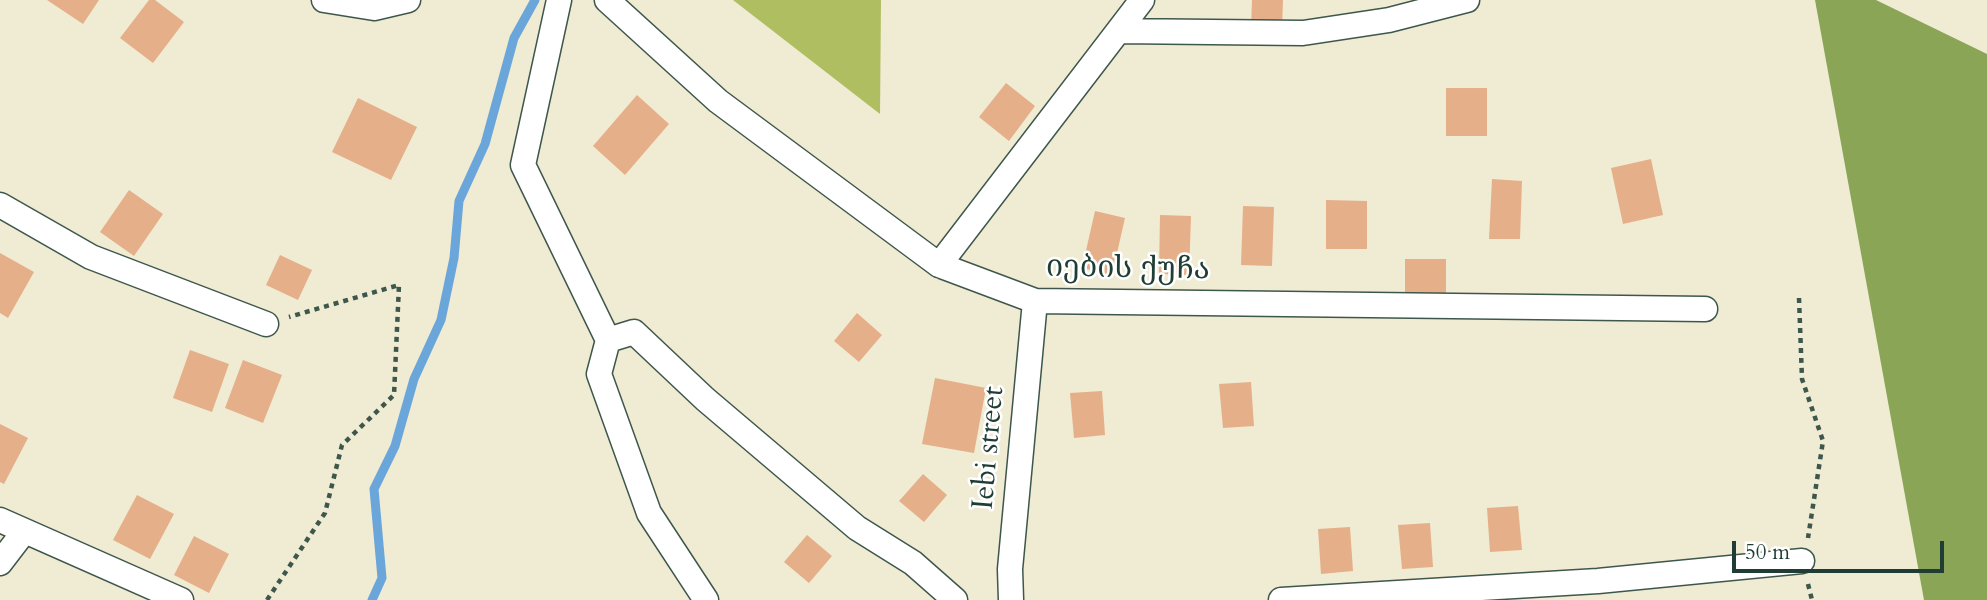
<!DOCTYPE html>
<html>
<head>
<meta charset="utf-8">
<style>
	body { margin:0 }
	#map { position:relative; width:1987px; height:600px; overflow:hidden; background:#f0ebd3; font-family:Cardo,serif }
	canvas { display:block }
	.scale { position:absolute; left:1732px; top:541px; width:212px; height:32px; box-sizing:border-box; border:4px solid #1f3d34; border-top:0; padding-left:9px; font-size:21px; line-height:24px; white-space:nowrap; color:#1f3d34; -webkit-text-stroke:5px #fff; paint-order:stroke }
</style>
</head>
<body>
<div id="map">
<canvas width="1987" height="600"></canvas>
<div class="scale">50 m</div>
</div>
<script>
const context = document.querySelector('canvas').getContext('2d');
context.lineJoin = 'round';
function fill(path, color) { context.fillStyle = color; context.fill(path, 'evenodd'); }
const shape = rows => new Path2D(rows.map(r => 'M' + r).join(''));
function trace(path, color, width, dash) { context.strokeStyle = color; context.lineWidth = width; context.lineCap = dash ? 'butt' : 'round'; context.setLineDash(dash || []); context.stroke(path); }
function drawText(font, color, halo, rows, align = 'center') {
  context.font = font + ' Cardo,"Noto Serif Georgian",serif'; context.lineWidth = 5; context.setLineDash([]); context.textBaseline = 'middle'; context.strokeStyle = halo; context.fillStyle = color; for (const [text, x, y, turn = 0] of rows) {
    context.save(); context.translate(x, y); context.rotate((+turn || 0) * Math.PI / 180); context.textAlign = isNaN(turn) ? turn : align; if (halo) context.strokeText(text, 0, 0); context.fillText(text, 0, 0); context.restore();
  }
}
const green = shape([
	[733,0,881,0,880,114]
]);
const forest = shape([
	[1815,0,1876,0,1987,54,1987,600,1924,600]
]);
const stream = shape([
	[372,600,382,578,374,489,395,446,414,379,441,320,454,258,459,201,485,144,514,38,535,0]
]);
const building = shape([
	[47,0,99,0,83,24],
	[149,0,155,0,184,22,153,63,120,38],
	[1252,0,1283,0,1282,29,1251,28],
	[1006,83,1035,106,1009,141,979,117],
	[1446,88,1487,88,1487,136,1446,136],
	[637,95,669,124,625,175,593,146],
	[358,98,417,127,391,180,332,152],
	[1651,159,1663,215,1623,224,1611,168],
	[1492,179,1522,181,1520,239,1489,239],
	[129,190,163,214,134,256,100,232],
	[1326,200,1367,201,1367,249,1326,249],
	[1243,206,1274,207,1272,266,1241,265],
	[1095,211,1125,218,1112,275,1082,268],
	[1160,215,1191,216,1189,275,1159,274],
	[0,253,34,272,8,318,0,313],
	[280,255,312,270,298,300,266,285],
	[1405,259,1446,259,1446,307,1405,307],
	[857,313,882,335,859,362,834,341],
	[190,350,229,364,212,412,173,398],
	[243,360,282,375,263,423,225,408],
	[935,378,986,388,974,453,922,444],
	[1251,382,1254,426,1223,428,1219,384],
	[1102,391,1105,435,1074,438,1070,393],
	[0,424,28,438,4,484,0,482],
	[923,474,947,495,924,522,899,501],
	[137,495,174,514,150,559,113,540],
	[1518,506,1522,550,1490,552,1487,508],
	[1430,523,1433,567,1402,569,1398,525],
	[1350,527,1353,571,1321,574,1318,529],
	[807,535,832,556,809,583,784,562],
	[194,536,229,554,209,593,174,575]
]);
const path = shape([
	[1799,298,1802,379,1823,441,1808,538],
	[1808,584,1812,600],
	[267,600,325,513,342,445,394,395,399,285,289,317]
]);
const minor = shape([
	[324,0,374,8,408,0],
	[559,0,523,165,608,340],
	[607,0,718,101,939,265,1035,301,1705,309],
	[1119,31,1303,33,1389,20,1467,0],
	[0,205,91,257,266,324],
	[939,265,1142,0],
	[0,520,181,600],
	[0,563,23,533],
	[706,600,649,513,599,374,608,340,634,332,705,399,857,528,913,563,955,600],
	[1011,600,1010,569,1035,301],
	[1281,600,1598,581,1802,561]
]);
const streetNames = [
	["იების ქუჩა",1128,270,1],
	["Iebi street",990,448,-85]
];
fill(green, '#afbe61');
fill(forest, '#8ba557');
trace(stream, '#6ba6db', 9);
fill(building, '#e5af89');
trace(minor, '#3e574c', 27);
trace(path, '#3e574c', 4.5, [5, 5]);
trace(minor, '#fff', 24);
drawText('30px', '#1f3d34', '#fff', streetNames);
</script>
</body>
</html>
